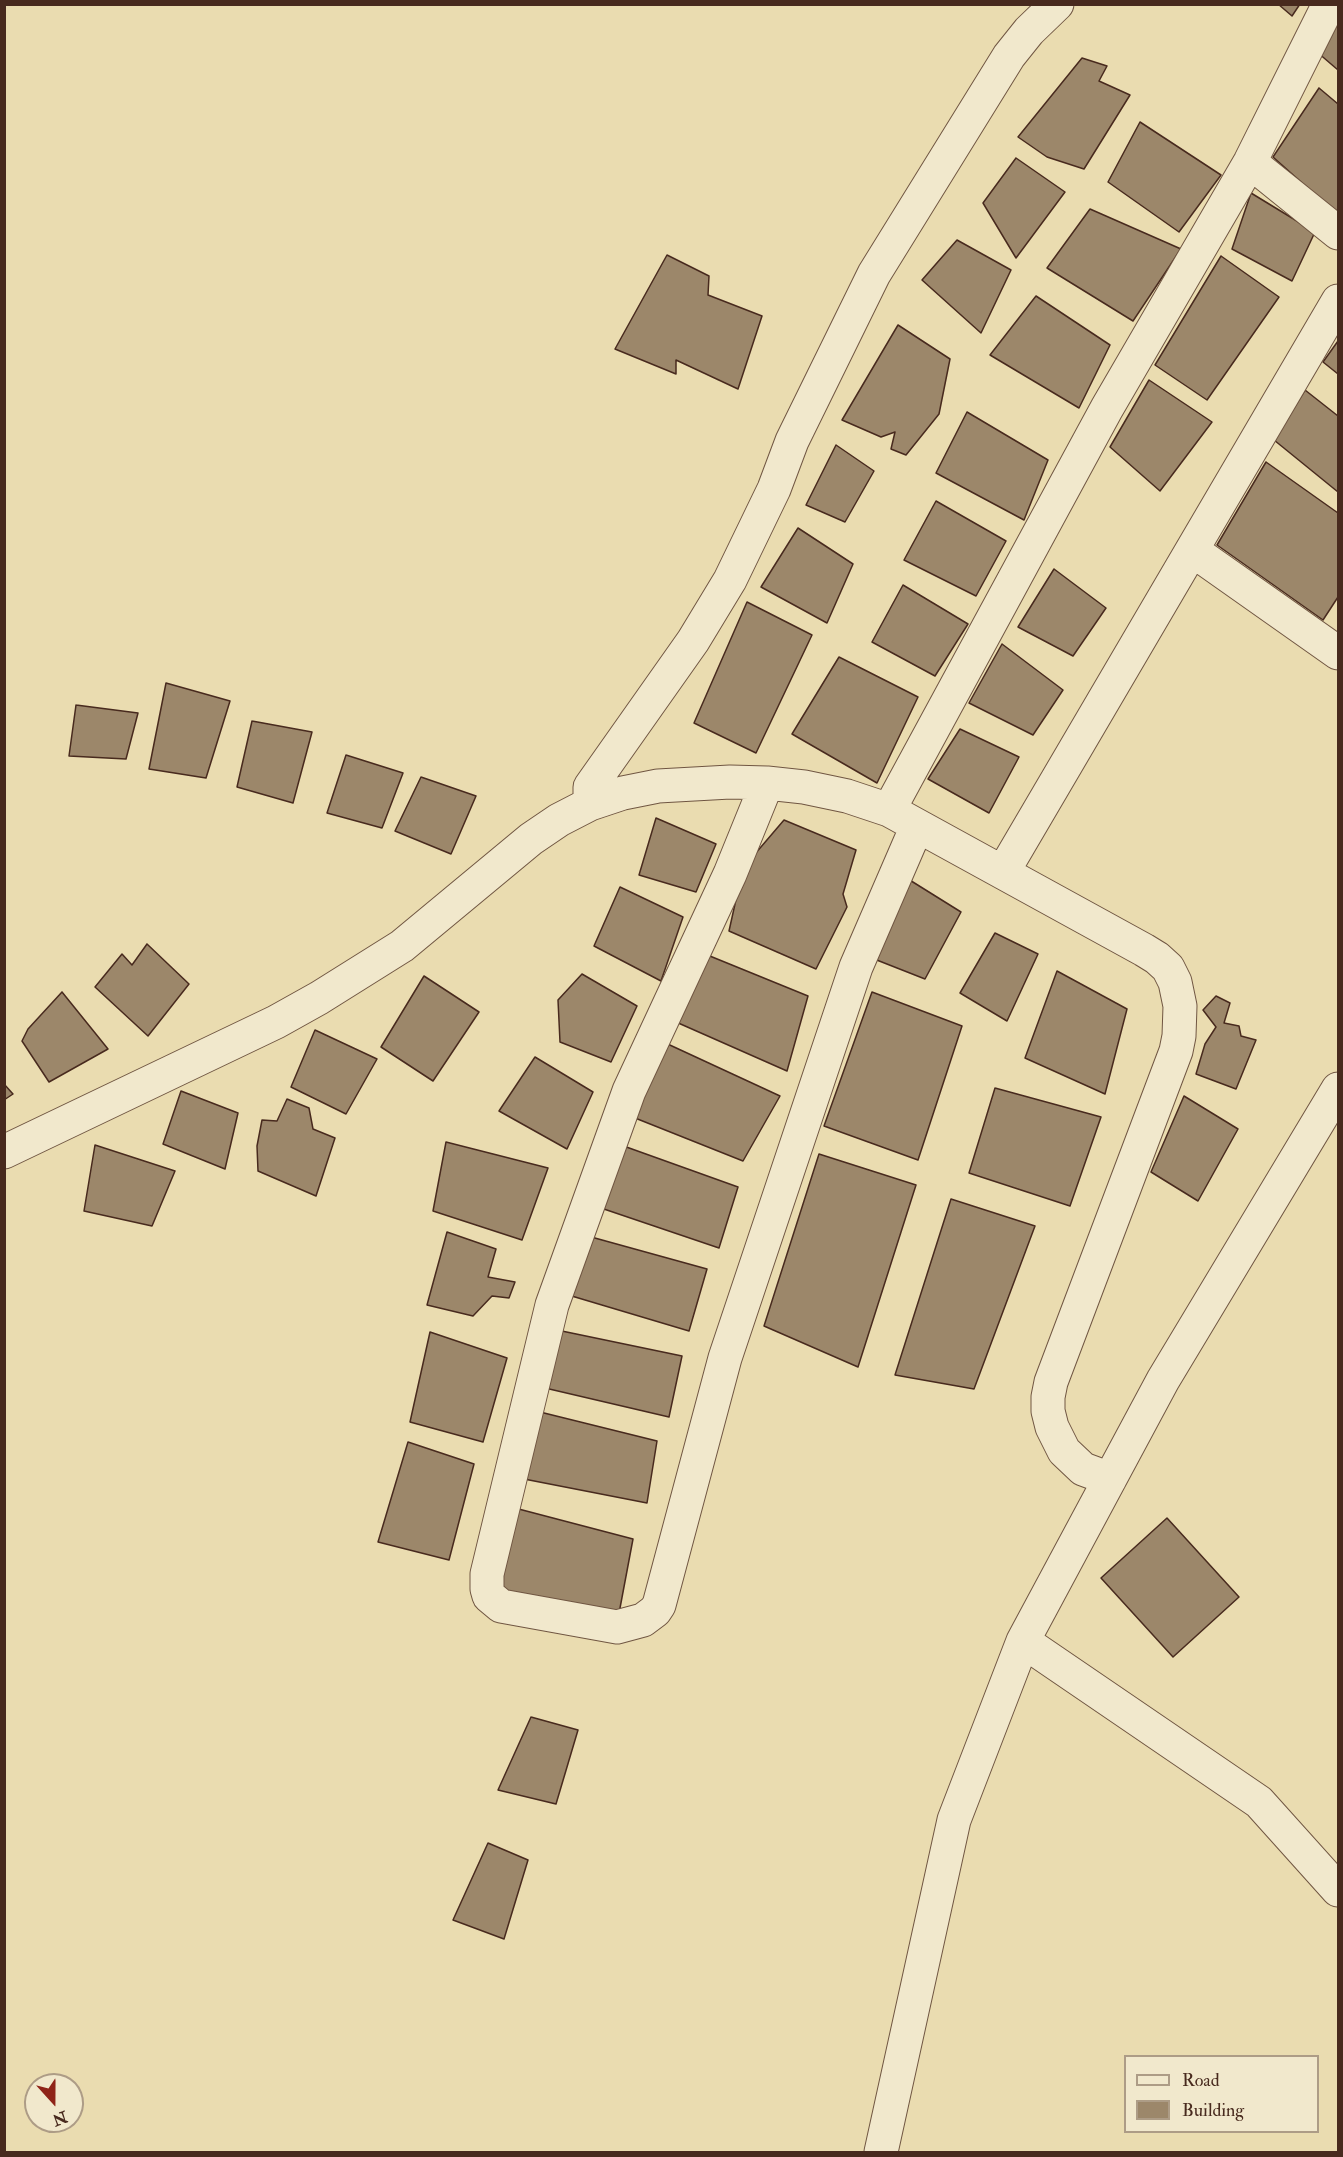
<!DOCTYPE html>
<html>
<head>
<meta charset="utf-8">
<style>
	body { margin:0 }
	#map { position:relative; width:1343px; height:2157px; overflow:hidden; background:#eadcb0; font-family:"IM FELL Double Pica",serif }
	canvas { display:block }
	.frame { position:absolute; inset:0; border:6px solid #482a1e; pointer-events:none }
	.legend { position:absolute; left:1124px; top:2055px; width:195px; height:78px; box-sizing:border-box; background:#f1e8cc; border:2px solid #ad9c86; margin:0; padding:8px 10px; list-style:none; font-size:18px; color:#482a1e }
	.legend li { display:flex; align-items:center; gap:12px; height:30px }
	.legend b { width:30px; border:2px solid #ad9c86 }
	.north { position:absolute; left:24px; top:2073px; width:60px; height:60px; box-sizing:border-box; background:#f1e8cc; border:2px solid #ad9c86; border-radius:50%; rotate:159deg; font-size:16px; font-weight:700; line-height:24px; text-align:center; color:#482a1e }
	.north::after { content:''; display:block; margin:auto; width:21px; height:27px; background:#8f2418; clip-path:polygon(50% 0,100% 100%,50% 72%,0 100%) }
</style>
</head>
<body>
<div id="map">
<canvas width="1343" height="2157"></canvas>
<div class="frame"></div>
<ul class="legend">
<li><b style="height:8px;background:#f1e8cc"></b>Road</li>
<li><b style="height:16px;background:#9c876a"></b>Building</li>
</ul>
<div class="north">N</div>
</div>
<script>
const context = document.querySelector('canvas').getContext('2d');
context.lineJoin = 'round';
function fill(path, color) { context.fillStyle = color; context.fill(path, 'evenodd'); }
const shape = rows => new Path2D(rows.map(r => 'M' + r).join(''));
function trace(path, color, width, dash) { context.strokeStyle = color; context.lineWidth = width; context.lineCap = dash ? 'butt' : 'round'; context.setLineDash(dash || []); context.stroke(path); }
const building = shape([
	[1278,4,1300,4,1292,16,1278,4],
	[1338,17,1338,70,1317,52,1338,17],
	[1082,58,1107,66,1099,81,1130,95,1084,169,1047,157,1018,137,1082,58],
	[1319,88,1338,104,1338,215,1273,157,1319,88],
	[1140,122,1221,175,1179,232,1108,182,1140,122],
	[1016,158,1065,192,1016,258,983,203,1016,158],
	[1251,193,1315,232,1292,281,1232,249,1251,193],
	[1090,209,1181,249,1133,321,1047,268,1090,209],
	[957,240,1011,270,981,333,922,280,957,240],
	[667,255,709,276,708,295,762,316,738,389,676,360,676,374,615,349,667,255],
	[1221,256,1279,297,1207,400,1155,365,1221,256],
	[1036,296,1110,345,1079,408,990,355,1036,296],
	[898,325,950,359,939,414,906,455,891,449,895,432,881,437,842,420,898,325],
	[1338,341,1338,374,1323,362,1338,341],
	[1149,380,1212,422,1160,491,1110,447,1149,380],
	[1305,390,1338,416,1338,492,1274,440,1305,390],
	[967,412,1048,460,1024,520,936,473,967,412],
	[836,445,874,471,845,522,806,505,836,445],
	[1266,462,1338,513,1338,597,1323,620,1217,545,1266,462],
	[936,501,1006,541,976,596,904,560,936,501],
	[798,528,853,564,827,623,761,587,798,528],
	[1054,569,1106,608,1073,656,1018,627,1054,569],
	[903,585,968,624,935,676,872,642,903,585],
	[747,602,812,635,756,753,694,723,747,602],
	[1002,644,1063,690,1033,735,969,703,1002,644],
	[839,657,918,697,877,783,792,734,839,657],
	[166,683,230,701,206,778,149,769,166,683],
	[76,705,138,713,126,759,69,756,76,705],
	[252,721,312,732,293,803,237,787,252,721],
	[960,729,1019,757,989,813,928,779,960,729],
	[346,755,403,773,382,828,327,813,346,755],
	[421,777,476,796,451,854,395,831,421,777],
	[656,818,716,844,696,892,639,875,656,818],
	[784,820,856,850,843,894,847,907,816,969,729,931,743,868,784,820],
	[900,874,961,912,925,979,864,955,900,874],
	[620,887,683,917,661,981,594,946,620,887],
	[995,933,1038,954,1007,1021,960,993,995,933],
	[147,944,189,984,148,1036,95,987,122,954,132,965,147,944],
	[700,952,808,996,787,1071,676,1022,700,952],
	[1057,971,1127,1009,1105,1094,1025,1058,1057,971],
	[582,974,637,1006,611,1062,560,1042,558,1000,582,974],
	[424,976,479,1012,433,1081,381,1047,424,976],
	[62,992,108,1049,49,1082,22,1041,28,1029,62,992],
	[872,992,962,1026,918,1160,824,1126,872,992],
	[1216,996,1230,1003,1224,1023,1239,1026,1241,1036,1256,1040,1236,1089,1196,1074,1205,1044,1216,1027,1203,1010,1216,996],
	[315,1030,377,1059,346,1114,291,1087,315,1030],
	[659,1040,780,1096,743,1161,630,1116,659,1040],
	[535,1057,593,1092,567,1149,499,1111,535,1057],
	[4,1084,13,1094,4,1100,4,1084],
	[995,1088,1101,1117,1070,1206,969,1173,995,1088],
	[181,1091,238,1113,225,1169,163,1144,181,1091],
	[1184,1096,1238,1129,1198,1201,1151,1172,1184,1096],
	[287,1099,309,1108,313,1129,335,1138,316,1196,258,1171,257,1146,262,1120,277,1121,287,1099],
	[446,1142,548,1168,522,1240,433,1211,446,1142],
	[618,1144,738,1187,719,1248,595,1206,618,1144],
	[95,1145,175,1171,152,1226,84,1211,95,1145],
	[819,1154,916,1185,858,1367,764,1326,819,1154],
	[951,1199,1035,1226,974,1389,895,1375,951,1199],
	[447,1232,496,1249,488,1277,515,1282,509,1298,492,1296,473,1316,427,1305,447,1232],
	[584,1235,707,1269,689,1331,565,1294,584,1235],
	[557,1330,682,1356,669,1417,545,1388,557,1330],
	[430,1332,507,1358,483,1442,410,1422,430,1332],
	[536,1411,657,1441,647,1503,524,1479,536,1411],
	[408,1442,474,1464,449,1560,378,1542,408,1442],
	[511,1507,633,1539,617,1624,493,1594,511,1507],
	[1167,1518,1239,1597,1173,1657,1101,1578,1167,1518],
	[531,1717,578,1730,556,1804,498,1790,531,1717],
	[488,1843,528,1860,504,1939,453,1920,488,1843]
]);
const minor = shape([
	[1250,162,1338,233],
	[1192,550,1338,653],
	[767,783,730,874,629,1091,552,1305,487,1574,487,1589,489,1596,501,1606,617,1627,643,1620,655,1611,659,1605,725,1358,856,967,917,826],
	[590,804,590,787,693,641,730,580,774,489,792,441,874,274,1009,56,1029,31,1057,4],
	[889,810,1107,408,1250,162,1329,4],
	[1003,872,1338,301],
	[4,1152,276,1022,319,998,402,946,531,839,559,820,590,804,623,793,658,786,730,782,767,783,804,787,847,796,889,810,1144,950,1157,958,1168,968,1175,982,1180,1006,1179,1036,1176,1051,1051,1382,1048,1397,1048,1411,1052,1427,1064,1451,1083,1469,1110,1479],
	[1023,1641,1259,1802,1338,1890],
	[881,2152,954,1820,1023,1641,1163,1380,1338,1089]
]);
fill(building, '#9c876a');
trace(building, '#482a1e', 1.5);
trace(minor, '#705642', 35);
trace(minor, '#f1e8cc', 33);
</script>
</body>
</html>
